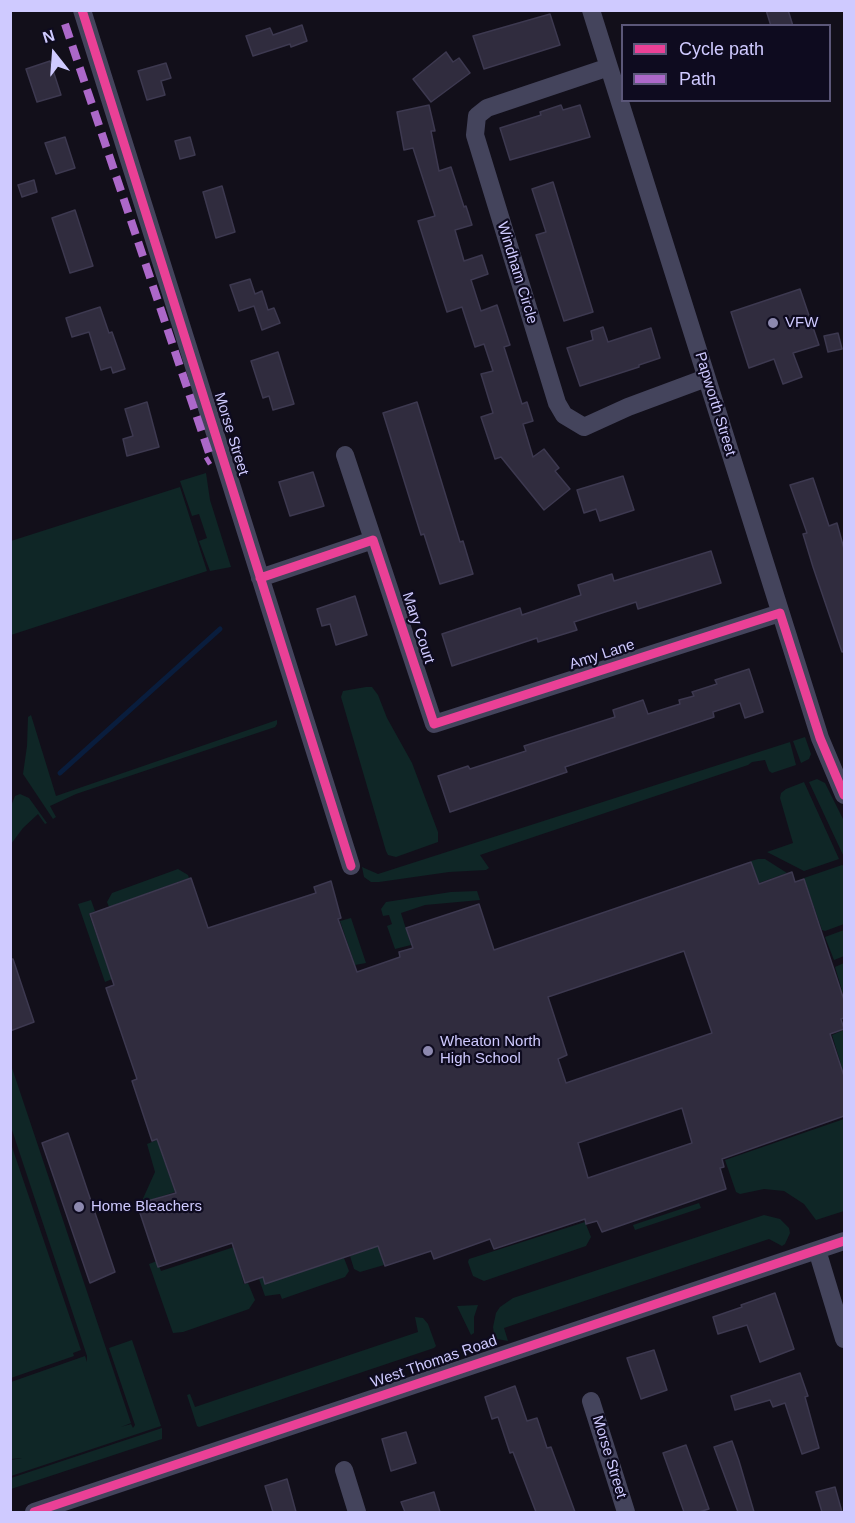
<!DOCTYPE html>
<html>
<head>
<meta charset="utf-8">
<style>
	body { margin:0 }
	#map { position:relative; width:855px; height:1523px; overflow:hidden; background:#120f1a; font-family:Arial,sans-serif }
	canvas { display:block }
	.frame { position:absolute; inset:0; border:12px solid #cfcaff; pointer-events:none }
	.legend { position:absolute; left:621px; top:24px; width:210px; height:78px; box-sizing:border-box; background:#0e0b1f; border:2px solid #5b5779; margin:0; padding:8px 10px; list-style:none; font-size:18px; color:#cfcaff }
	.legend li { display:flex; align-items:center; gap:12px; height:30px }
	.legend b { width:30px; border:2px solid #5b5779 }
	.north { position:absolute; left:24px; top:24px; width:60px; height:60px; -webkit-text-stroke:4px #0e0b1f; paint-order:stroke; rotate:343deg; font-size:16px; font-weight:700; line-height:24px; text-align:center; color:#cfcaff }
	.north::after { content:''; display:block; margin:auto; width:21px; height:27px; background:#cfcaff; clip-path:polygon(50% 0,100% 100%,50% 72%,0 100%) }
</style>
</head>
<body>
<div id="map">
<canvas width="855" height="1523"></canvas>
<div class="frame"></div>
<ul class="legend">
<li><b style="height:8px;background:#ea4096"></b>Cycle path</li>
<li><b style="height:8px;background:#ac68c9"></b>Path</li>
</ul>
<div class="north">N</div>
</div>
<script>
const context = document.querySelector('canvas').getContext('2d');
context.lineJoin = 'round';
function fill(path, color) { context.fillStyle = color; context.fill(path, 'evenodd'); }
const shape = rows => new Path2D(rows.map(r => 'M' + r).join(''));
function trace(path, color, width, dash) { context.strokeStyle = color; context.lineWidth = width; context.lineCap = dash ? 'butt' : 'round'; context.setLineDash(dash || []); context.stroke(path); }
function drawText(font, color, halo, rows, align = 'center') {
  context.font = font + ' Arial,sans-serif'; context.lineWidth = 4.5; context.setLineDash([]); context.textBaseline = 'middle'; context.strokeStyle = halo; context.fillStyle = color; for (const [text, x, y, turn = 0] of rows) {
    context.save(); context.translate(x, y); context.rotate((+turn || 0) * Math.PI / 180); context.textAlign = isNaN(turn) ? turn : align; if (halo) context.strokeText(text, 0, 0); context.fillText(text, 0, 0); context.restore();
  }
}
const green = shape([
	[206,473,210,500,231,567,210,571,199,541,207,538,199,514,192,516,180,481],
	[180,487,207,571,11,635,11,541],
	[366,687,372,687,378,695,387,718,412,763,438,832,438,842,396,857,388,855,386,851,341,697,343,691],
	[31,715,56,796,277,720,277,724,275,727,76,794,50,806,56,817,53,819,23,774,27,746,28,717],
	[805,737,811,754,809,759,801,763,793,741],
	[790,742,796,765,772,773,769,771,765,760,752,762,748,765,480,855,489,868,486,870,449,872,379,882,371,882,364,877,362,867,378,874],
	[817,779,825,783,844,821,844,857,809,782],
	[804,782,839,859,804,871,767,852,793,843,780,798,781,793,786,789],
	[20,794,29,798,47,823,45,824,38,814,23,828,11,844,11,806,15,796],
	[758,859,765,859,787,873,759,883,751,861],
	[842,865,844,866,844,924,825,931,822,930,804,878],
	[178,869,188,875,189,878,109,907,107,902,112,893],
	[477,891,480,900,425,905,401,913,411,945,395,949,387,926,392,924,389,915,383,916,381,909,386,902,451,892],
	[91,900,95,911,89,914,112,979,105,982,78,904],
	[351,918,366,963,355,965,340,921],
	[844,930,844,956,834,960,825,937],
	[844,963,844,962,844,997,835,967],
	[844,1030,844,1074,832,1035],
	[11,1065,131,1423,121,1427,131,1424,133,1428,135,1425,109,1348,132,1340,161,1426,11,1476,11,1460,22,1458,11,1459,11,1382,85,1356,87,1362,87,1356,11,1127],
	[844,1119,844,1211,816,1220,804,1204,784,1191,764,1189,740,1194,736,1192,725,1160],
	[157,1140,175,1192,141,1203,155,1172,147,1144],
	[11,1144,81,1350,73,1353,74,1356,11,1378],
	[699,1203,701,1208,635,1230,633,1225],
	[764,1215,780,1219,789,1228,790,1233,785,1244,782,1246,769,1239,504,1328,508,1341,497,1339,494,1334,493,1327,496,1313,500,1307,513,1298],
	[585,1222,591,1237,586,1246,484,1281,473,1276,468,1262,469,1259],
	[378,1246,384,1265,360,1272,354,1269,350,1256],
	[234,1247,244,1284,248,1283,255,1300,249,1309,183,1332,173,1333,149,1264,157,1261,161,1271],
	[344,1258,349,1271,345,1277,282,1299,280,1294,265,1296,259,1279,263,1277,266,1283],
	[478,1305,474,1317,474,1333,471,1335,457,1306],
	[415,1317,423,1318,428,1324,436,1346,434,1348,199,1427,197,1426,187,1395,190,1394,195,1407,418,1332],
	[162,1428,162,1439,11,1489,11,1478]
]);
const stream = shape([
	[60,773,220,629]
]);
const building = shape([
	[766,10,788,10,793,26,771,26,766,10],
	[550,14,560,45,484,69,473,36,550,14],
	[302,25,307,41,291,47,290,44,253,56,246,36,270,28,273,35,302,25],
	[446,52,453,62,459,58,470,73,431,102,413,79,446,52],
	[50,61,61,95,37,102,26,69,50,61],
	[166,63,171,78,161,81,165,95,147,100,138,71,166,63],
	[429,105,435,131,431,131,439,171,451,167,464,207,466,206,472,225,455,230,464,261,482,255,488,274,471,280,481,311,497,305,510,345,504,347,522,404,527,402,533,421,523,424,533,457,544,449,559,468,555,471,570,489,544,510,501,457,495,459,481,417,493,413,481,374,493,371,484,344,475,347,462,307,447,312,418,221,435,216,413,148,404,150,397,112,429,105],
	[561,105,563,110,580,105,590,137,510,160,500,128,541,115,540,112,561,105],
	[65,137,75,168,56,174,45,143,65,137],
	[190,137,195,155,180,159,175,141,190,137],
	[34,180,37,192,22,197,18,185,34,180],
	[553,182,593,312,564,321,536,235,546,232,532,189,553,182],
	[222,186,235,232,216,238,203,192,222,186],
	[75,210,93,266,70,273,52,218,75,210],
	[250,279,255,294,262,291,268,310,274,308,280,323,262,330,254,306,239,311,230,285,250,279],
	[800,289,819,345,793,353,802,377,783,384,774,359,749,368,731,312,800,289],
	[100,307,109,333,112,332,125,369,113,373,111,367,101,370,89,332,72,337,66,318,100,307],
	[603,327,608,342,651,328,660,358,639,365,639,367,580,386,567,348,593,340,591,331,603,327],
	[838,333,842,349,828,352,824,336,838,333],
	[278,352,294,404,273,410,269,396,263,398,251,361,278,352],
	[147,402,159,447,127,456,123,439,133,436,125,409,147,402],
	[417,402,460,542,463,541,473,574,440,584,424,534,421,535,383,413,417,402],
	[313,472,324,506,290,516,279,482,313,472],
	[623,476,634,510,600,521,596,509,584,513,577,490,623,476],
	[813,478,829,526,837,523,844,549,844,651,842,652,813,567,803,534,807,533,790,485,813,478],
	[711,551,721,583,638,609,636,602,574,622,577,630,538,642,537,638,452,666,442,634,520,608,522,615,581,595,578,585,612,574,614,581,711,551],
	[355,596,367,635,336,645,330,624,322,626,317,609,355,596],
	[749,669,763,712,745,718,740,703,713,712,714,717,565,767,567,772,450,812,438,776,468,766,470,769,526,751,524,746,615,717,613,710,643,700,648,714,680,704,679,700,694,696,692,692,717,684,715,680,749,669],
	[751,862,759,884,792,872,795,882,804,879,844,1000,844,1018,841,1019,844,1029,830,1034,844,1076,844,1116,722,1159,724,1167,720,1168,726,1189,602,1232,597,1221,586,1224,585,1219,494,1249,490,1239,434,1259,431,1251,385,1266,378,1246,265,1284,263,1277,245,1283,232,1243,158,1267,137,1204,176,1193,157,1139,152,1141,132,1081,137,1079,106,988,114,985,90,914,191,878,208,928,316,893,314,887,331,881,341,918,338,919,357,972,400,957,399,952,413,948,406,928,479,904,494,950,751,862],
	[684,951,712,1033,566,1083,558,1059,567,1055,548,997,684,951],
	[682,1108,692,1143,588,1178,578,1143,682,1108],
	[10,959,13,959,34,1022,10,1031,10,959],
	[68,1133,115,1272,90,1283,42,1143,68,1133],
	[775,1293,794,1349,760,1362,747,1325,718,1334,713,1317,742,1307,741,1305,775,1293],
	[654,1350,667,1390,641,1399,627,1358,654,1350],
	[800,1373,808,1396,805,1397,819,1448,802,1454,785,1403,773,1407,770,1400,735,1410,731,1396,800,1373],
	[515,1386,527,1421,537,1418,547,1448,551,1447,575,1512,536,1512,513,1452,510,1453,498,1417,492,1419,485,1397,515,1386],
	[406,1432,416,1463,391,1471,382,1439,406,1432],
	[732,1441,739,1461,754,1512,738,1512,714,1447,732,1441],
	[686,1445,709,1509,699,1512,684,1512,663,1453,686,1445],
	[287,1479,296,1512,273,1512,265,1486,287,1479],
	[835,1487,842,1512,822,1512,816,1492,835,1487],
	[434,1492,440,1512,405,1512,401,1502,434,1492]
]);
const street = shape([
	[82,10,351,866],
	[591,10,820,738,844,795],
	[609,67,487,108,477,116,475,135,557,403,564,415,584,427,628,407,706,378],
	[345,455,434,724,780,613],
	[260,578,373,540],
	[817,1250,844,1339],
	[591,1401,626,1512],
	[344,1470,357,1512],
	[34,1512,844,1241]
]);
const quiet = shape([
	[65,24,211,459,206,462]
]);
const cycleway = shape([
	[82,10,351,866],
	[260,578,373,540,434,724,780,613,820,738,844,795],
	[34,1512,844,1241]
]);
const markers = [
	[773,323,6,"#8d89af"],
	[428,1051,6,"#8d89af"],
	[79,1207,6,"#8d89af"]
];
const streetNames = [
	["Windham Circle",517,273,73],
	["Papworth Street",715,404,73],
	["Morse Street",231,434,73],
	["Mary Court",418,628,72],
	["Amy Lane",602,655,-18],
	["West Thomas Road",434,1362,-19],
	["Morse Street",609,1457,73]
];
const poiNames = [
	["VFW",785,323],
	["Wheaton North",440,1042],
	["High School",440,1059],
	["Home Bleachers",91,1207]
];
fill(green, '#0f2626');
trace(stream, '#091d3d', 5);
fill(building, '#302c3e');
trace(building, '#3d3950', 1.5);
trace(street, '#44445c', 18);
trace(quiet, '#ac68c9', 8, [15, 8]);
trace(cycleway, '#ea4096', 9);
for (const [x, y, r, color] of markers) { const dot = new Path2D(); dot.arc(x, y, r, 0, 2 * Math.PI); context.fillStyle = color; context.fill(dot); trace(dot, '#0e0b1f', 2); }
drawText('15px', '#cfcaff', '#0e0b1f', streetNames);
drawText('15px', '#cfcaff', '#0e0b1f', poiNames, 'left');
</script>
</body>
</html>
